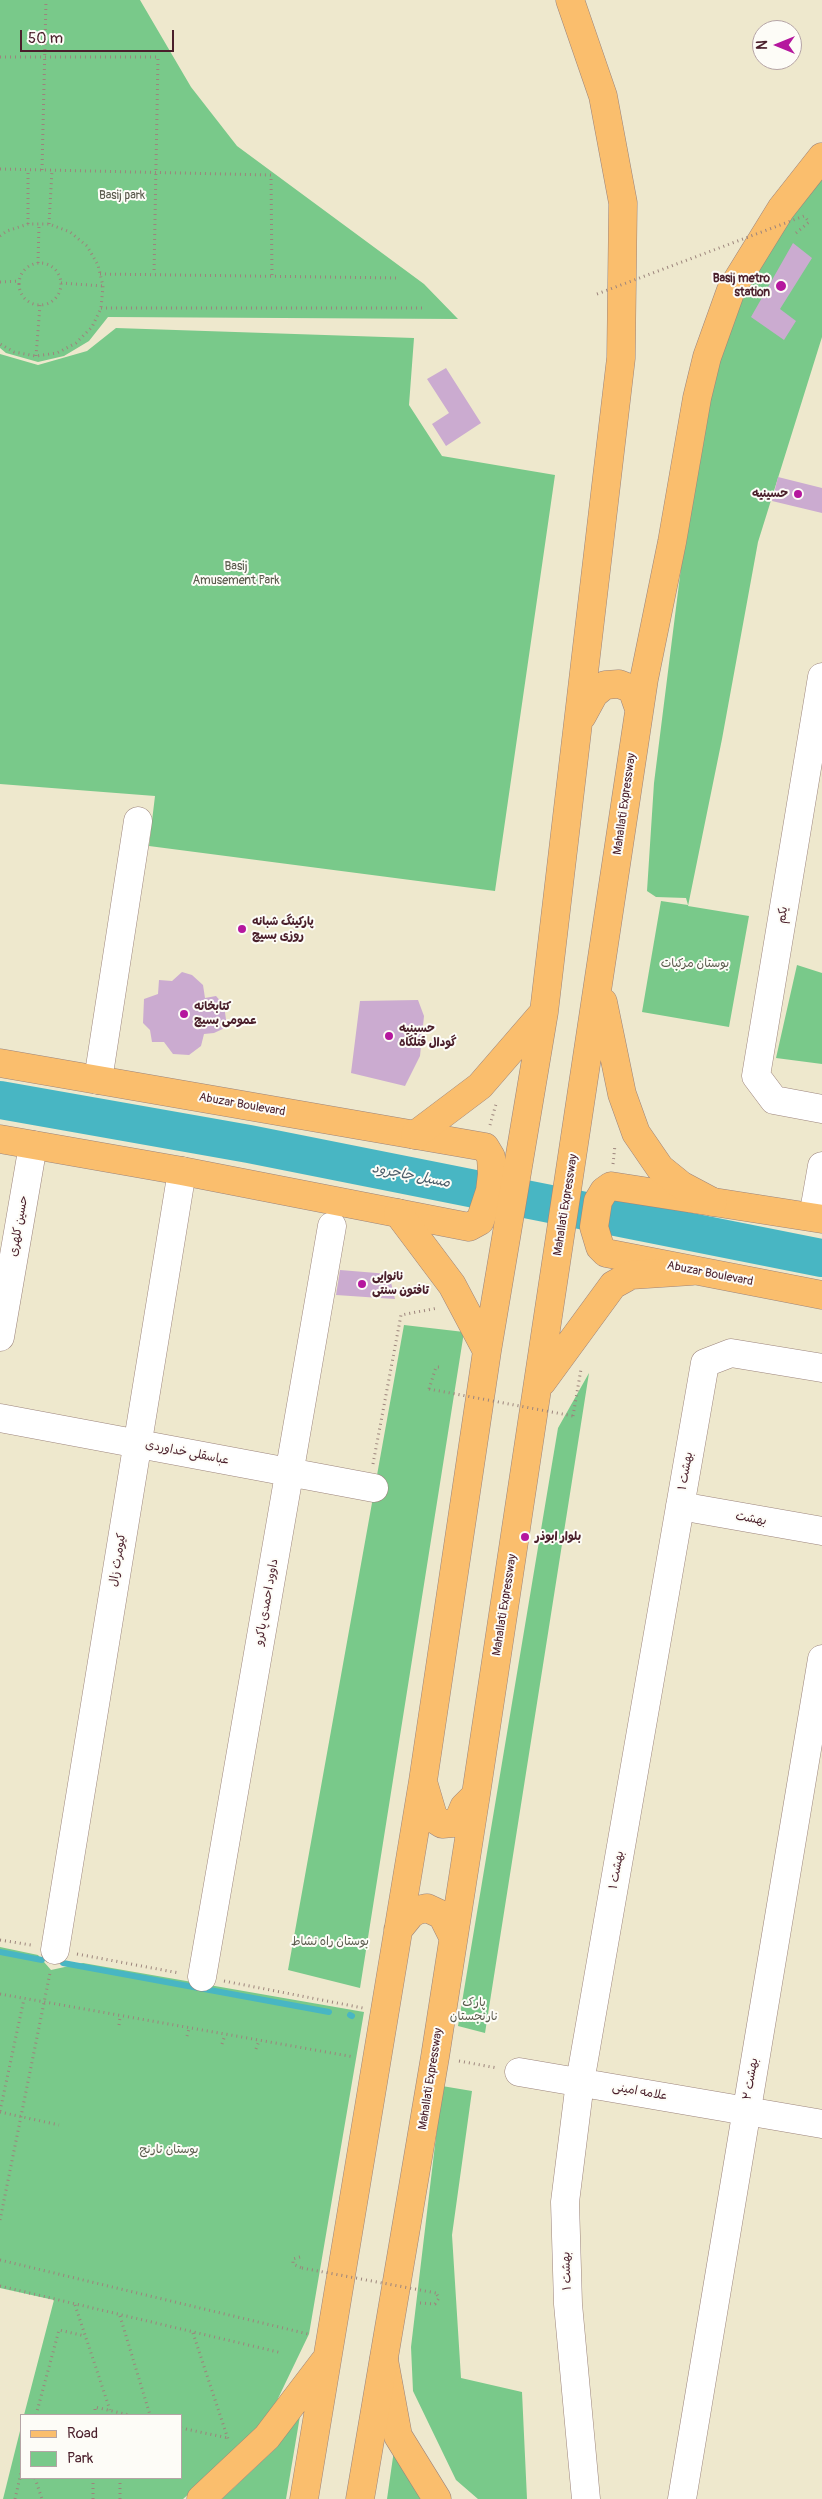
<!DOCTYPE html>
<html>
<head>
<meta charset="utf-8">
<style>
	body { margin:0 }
	#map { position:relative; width:822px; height:2499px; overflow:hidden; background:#eee8cd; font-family:Pangolin,sans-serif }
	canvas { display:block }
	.legend { position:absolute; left:20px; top:2414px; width:162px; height:65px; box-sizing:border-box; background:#fdfcf7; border:1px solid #b5a4a5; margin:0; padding:6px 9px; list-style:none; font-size:15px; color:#4a1f2b }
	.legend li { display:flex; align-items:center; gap:10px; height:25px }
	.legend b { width:25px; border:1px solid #b5a4a5 }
	.north { position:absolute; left:752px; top:20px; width:50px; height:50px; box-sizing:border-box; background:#fdfcf7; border:1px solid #b5a4a5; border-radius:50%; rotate:270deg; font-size:14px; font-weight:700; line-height:20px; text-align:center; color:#4a1f2b }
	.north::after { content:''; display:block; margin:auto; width:18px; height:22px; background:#b5179e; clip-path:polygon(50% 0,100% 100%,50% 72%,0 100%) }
	.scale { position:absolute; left:20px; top:30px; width:154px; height:22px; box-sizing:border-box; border:2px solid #4a1f2b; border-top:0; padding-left:6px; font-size:15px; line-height:18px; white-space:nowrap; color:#4a1f2b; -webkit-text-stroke:4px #fdfcf7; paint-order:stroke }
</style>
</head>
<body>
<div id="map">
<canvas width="822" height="2499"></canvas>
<ul class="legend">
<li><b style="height:6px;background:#fabe6d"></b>Road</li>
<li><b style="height:14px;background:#79c98a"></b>Park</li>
</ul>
<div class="north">N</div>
<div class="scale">50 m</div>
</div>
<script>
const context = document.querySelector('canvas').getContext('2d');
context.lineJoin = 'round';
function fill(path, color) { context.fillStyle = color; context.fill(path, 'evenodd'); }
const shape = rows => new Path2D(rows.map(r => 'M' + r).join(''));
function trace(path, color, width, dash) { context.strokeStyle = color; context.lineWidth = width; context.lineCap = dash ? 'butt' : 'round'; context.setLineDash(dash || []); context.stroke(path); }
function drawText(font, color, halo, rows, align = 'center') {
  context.font = font + ' Pangolin,"Playpen Sans Arabic",sans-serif'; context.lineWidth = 4; context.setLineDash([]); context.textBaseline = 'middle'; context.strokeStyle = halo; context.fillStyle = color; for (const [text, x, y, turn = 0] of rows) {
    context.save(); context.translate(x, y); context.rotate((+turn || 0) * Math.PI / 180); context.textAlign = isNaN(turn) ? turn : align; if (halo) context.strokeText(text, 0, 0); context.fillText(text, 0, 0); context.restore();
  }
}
const green = shape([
	[0,0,140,0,191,87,237,146,424,284,458,319,108,317,89,341,64,356,38,362,6,353,0,348],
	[822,170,822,337,758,542,722,739,688,906,749,916,729,1027,642,1012,661,901,688,905,686,898,656,897,647,891,654,783,684,544,718,358,735,308,759,265],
	[116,328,414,338,409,405,442,456,555,475,495,891,149,846,155,796,0,784,0,354,38,365,87,351],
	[797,965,822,973,822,1064,776,1058],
	[404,1325,464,1332,360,1988,288,1970],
	[589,1373,485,2033,458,2026,558,1428],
	[0,1947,38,1955,51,1970,83,1963,364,2012,309,2334,271,2413,246,2444,183,2499,3,2499,21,2427,21,2478,181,2478,181,2415,24,2415,54,2300,0,2288],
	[442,2086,472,2091,452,2235,461,2378,522,2392,527,2499,478,2499,456,2480,413,2391,411,2347],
	[301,2410,286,2499,222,2499,277,2447],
	[394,2450,425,2499,387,2499]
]);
const stream = shape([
	[0,1952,42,1960],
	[63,1963,329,2012],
	[350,2015,352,2016]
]);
const river = shape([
	[0,1100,249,1144,822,1258]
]);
const building = shape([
	[793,243,812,258,780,309,796,321,784,340,751,317],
	[446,368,481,423,446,446,432,424,449,413,427,379],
	[778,477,822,488,822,513,772,501],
	[182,972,192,975,203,985,205,998,216,996,224,1005,227,1027,214,1033,204,1034,201,1046,189,1055,173,1054,164,1042,152,1042,150,1030,143,1023,144,999,158,994,159,980,172,981],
	[418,1000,424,1016,420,1056,405,1086,351,1073,360,1001],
	[340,1270,389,1274,395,1299,336,1295]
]);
const path = shape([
	[0,57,158,57,154,274],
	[0,169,271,175,272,276],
	[42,170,46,0],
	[28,224,28,170],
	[49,224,52,170],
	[796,233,809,222,805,217],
	[0,236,7,231,28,224,49,224,70,232,87,246,98,265,103,286,101,308,92,327,76,343,57,353,36,356,14,352,0,344],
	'19 284a21 21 0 1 1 42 0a21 21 0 1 1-42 0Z',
	[38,263,39,224],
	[100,274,400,278],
	[0,282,19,281],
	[61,283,103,286],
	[101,308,423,308],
	[36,356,40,305],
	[490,1125,496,1104],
	[613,1164,615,1145],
	[429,1389,436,1367,441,1367],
	[573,1416,581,1369],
	[373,1464,401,1315,438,1308],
	[0,1940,31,1945],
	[77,1954,179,1973],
	[224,1981,363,2008],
	[0,1994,354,2057],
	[119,2025,120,2017],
	[187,2036,189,2029],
	[222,2044,225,2035],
	[256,2049,259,2041],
	[459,2061,497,2068],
	[0,2111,24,1999],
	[0,2112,59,2125],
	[0,2220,50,1973],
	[300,2257,293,2259,293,2264,302,2268],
	[0,2260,308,2334],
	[0,2286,282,2353],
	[420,2303,435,2304,439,2298,436,2293],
	[75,2305,110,2410],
	[120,2316,150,2415],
	[193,2333,228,2439],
	[36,2415,59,2330,85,2336],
	[95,2415,95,2407,129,2415],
	[181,2428,228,2438],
	[35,2478,42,2499],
	[120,2478,120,2499],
	[15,2499,21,2473],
	[93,2499,93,2478]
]);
const minor = shape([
	[822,677,756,1076,774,1100,822,1109],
	[98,1080,138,821],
	[813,1217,822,1166],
	[0,1337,33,1145],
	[0,1418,374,1488],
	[680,1506,822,1531],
	[55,1950,182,1171],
	[202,1977,332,1226],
	[519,2072,822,2124],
	[586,2499,568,2304,565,2202,580,2082,705,1363,731,1353,822,1368],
	[682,2499,822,1659]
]);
const major = shape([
	[0,1063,485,1147,491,1157,492,1174,490,1191,480,1221,469,1227,182,1171,0,1139],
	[822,1219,611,1186,604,1191,598,1201,594,1227,600,1247,606,1253,822,1295],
	[384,2360,398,2436,437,2499]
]);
const highway = shape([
	[582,716,594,694,605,685,619,684,632,689,639,709],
	[603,1002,622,1094,636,1133,660,1168,681,1185,713,1202],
	[415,1135,480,1086,544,1012],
	[398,1213,452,1285,487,1351],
	[542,1382,613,1285,631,1275,692,1271],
	[424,1785,434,1819,442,1824,453,1823,459,1819,464,1807,475,1796],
	[398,1930,411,1914,418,1910,427,1908,442,1915,453,1937],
	[201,2499,267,2437,324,2362],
	[304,2499,423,1781,487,1351,544,1012,621,358,623,203,603,96,570,0],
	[360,2499,435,2057,476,1794,644,679,672,542,697,398,707,357,731,290,781,209,822,157]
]);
const pathBridge = shape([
	[597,294,804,216],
	[429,1389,573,1416],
	[302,2268,436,2293]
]);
const markers = [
	[781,286,6,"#b5179e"],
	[798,494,5,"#b5179e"],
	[242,929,5,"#b5179e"],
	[184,1014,5,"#b5179e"],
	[389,1036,5,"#b5179e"],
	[362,1284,5,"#b5179e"],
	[525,1537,5,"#b5179e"]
];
const parkNames = [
	["Basij park",122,196],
	["Basij",236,567],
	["Amusement Park",236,581],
	["بوستان مرکبات",695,964],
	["بوستان راه نشاط",330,1942],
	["پارک",474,2003],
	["نارنجستان",474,2017],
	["بوستان نارنج",169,2150]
];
const poiNames = [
	["Basij metro",770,279,"right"],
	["station",770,293,"right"],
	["حسینیه",788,494,"right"],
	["پارکینگ شبانه",252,922],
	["روزی بسیج",252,936],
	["کتابخانه",194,1007],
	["عمومی بسیج",194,1021],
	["حسینیه",399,1029],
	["گودال قتلگاه",399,1043],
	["نانوایی",372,1277],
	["تافتون سنتی",372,1291],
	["بلوار ابوذر",535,1537]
];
const streetNames = [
	["Mahallati Expressway",625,804,-82],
	["یکم",783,915,-81],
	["Abuzar Boulevard",242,1105,10],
	["Mahallati Expressway",566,1205,-81],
	["حسین کلهری",19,1226,-80],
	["Abuzar Boulevard",710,1274,11],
	["عباسقلی خداوردی",187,1453,11],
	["بهشت ۱",686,1471,-80],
	["بهشت",751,1519,10],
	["کیومرث زال",118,1560,-81],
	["داوود احمدی پاکرو",267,1602,-80],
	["Mahallati Expressway",505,1605,-81],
	["بهشت ۱",617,1870,-80],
	["Mahallati Expressway",431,2079,-81],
	["بهشت ۲",751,2079,-80],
	["علامه امینی",640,2092,10],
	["بهشت ۱",567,2271,-92]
];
const waterNames = [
	["مسیل جاجرود",411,1176,11]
];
fill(green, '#79c98a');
trace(stream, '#48b6c3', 6);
trace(river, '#48b6c3', 38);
fill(building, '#cbabd0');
trace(minor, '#9c847c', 29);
trace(major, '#9c847c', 29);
trace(highway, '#9c847c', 29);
trace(path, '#9c847c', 3, [1, 4]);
trace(minor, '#fff', 28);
trace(major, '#fabe6d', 28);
trace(highway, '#fabe6d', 28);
trace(pathBridge, '#9c847c', 3, [1, 4]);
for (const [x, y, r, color] of markers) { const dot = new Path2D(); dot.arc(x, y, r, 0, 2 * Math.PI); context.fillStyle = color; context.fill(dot); trace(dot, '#fdfcf7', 2); }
drawText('12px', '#5a5a4c', '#fdfcf7', parkNames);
drawText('bold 12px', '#4a1f2b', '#fdfcf7', poiNames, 'left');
drawText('12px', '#4a1f2b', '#fdfcf7', streetNames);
drawText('italic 14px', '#495b68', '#fdfcf7', waterNames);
</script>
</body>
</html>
